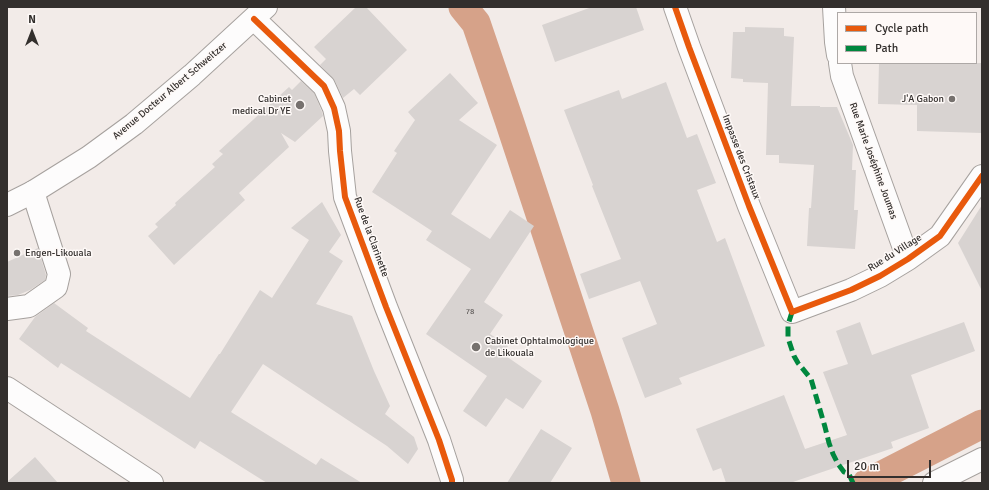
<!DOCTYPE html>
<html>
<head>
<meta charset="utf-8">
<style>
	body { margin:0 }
	#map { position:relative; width:989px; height:490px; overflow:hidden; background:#f2ebe8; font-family:Signika,sans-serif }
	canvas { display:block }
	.frame { position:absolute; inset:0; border:8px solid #332f2d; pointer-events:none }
	.legend { position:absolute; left:837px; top:12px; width:140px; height:52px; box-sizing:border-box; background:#fef9f7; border:1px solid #ada8a6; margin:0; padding:5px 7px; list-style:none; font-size:12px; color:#332f2d }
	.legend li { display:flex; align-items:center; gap:8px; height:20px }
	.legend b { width:20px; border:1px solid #ada8a6 }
	.north { position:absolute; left:12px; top:12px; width:40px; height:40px; -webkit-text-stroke:3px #fef9f7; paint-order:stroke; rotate:0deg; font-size:11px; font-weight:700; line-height:16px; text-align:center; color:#332f2d }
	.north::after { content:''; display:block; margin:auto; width:14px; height:18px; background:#332f2d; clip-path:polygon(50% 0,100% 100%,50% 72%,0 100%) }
	.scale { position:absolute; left:847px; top:460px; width:84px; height:18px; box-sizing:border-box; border:2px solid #332f2d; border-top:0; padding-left:5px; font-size:12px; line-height:14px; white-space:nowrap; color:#332f2d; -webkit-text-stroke:3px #fef9f7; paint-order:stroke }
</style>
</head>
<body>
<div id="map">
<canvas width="989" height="490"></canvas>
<div class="frame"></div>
<ul class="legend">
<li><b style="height:5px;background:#e8590c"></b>Cycle path</li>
<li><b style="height:5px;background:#00873e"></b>Path</li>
</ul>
<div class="north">N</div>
<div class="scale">20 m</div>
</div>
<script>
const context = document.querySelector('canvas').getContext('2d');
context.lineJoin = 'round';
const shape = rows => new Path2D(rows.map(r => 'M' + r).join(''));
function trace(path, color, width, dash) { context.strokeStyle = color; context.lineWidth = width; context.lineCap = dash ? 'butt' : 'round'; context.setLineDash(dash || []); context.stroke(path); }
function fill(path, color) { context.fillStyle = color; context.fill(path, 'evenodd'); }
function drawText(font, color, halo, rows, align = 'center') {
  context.font = font + ' Signika,sans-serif'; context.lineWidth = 3; context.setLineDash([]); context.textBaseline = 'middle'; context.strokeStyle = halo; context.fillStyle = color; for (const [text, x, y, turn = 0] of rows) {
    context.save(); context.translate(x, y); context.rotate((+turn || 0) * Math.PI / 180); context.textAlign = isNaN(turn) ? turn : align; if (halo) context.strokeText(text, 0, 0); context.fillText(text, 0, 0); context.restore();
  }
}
const canal = shape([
	[463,7,476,23,509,120,605,411,626,483],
	[867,483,982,424]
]);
const building = shape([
	[356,7,366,7,407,50,360,95,354,89,343,98,335,81,320,65,326,59,314,47],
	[592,7,636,7,644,30,555,62,542,25],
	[745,27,784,28,784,36,794,37,791,106,820,106,820,107,837,107,853,145,852,170,856,170,854,210,858,210,855,249,807,246,809,208,811,208,814,165,779,163,779,155,766,155,768,83,743,82,743,79,731,78,733,32,745,32],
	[879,63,982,63,982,133,917,131,917,105,878,104],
	[450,73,478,103,459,120,497,145,451,214,490,239,510,210,534,226,484,302,503,315,490,334,508,346,503,354,542,381,523,409,506,398,486,427,463,411,487,376,426,334,471,269,426,240,432,231,372,192,397,153,394,151,415,120,408,112],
	[301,81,314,93,322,112,323,116,295,142,281,133,289,147,239,193,245,200,174,265,148,236,158,227,155,224,176,205,175,203,215,167,212,164,223,154,219,151,289,87,292,90],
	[666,82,687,138,697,134,716,183,697,190,717,242,725,238,765,346,679,378,682,384,645,398,622,338,657,324,640,281,589,299,580,274,621,259,592,186,593,185,564,110,619,90,622,99],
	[322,202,341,235,329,252,343,261,316,304,352,316,374,371,390,406,385,414,414,437,418,449,408,464,387,446,263,364,231,412,316,465,321,458,362,483,267,483,200,441,195,449,61,363,58,368,19,339,35,317,54,303,88,328,86,331,190,398,219,354,220,354,260,290,272,298,309,240,291,228],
	[982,205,982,291,958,243],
	[38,248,46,275,45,280,30,290,18,295,7,296,7,262],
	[860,322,872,355,964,322,975,351,911,375,929,428,891,442,893,448,790,483,726,483,721,468,713,471,696,429,784,395,805,449,847,435,823,372,848,364,836,331],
	[541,429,572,448,550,483,507,483],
	[35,457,58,483,7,483,7,482]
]);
const minor = shape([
	[675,7,689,47,749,206,792,312,851,290,880,276,908,259,940,236,982,176],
	[834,7,836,42,838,55],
	[254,19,324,86,334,108,339,131,340,151,345,197,386,307,439,440,452,480,452,483],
	[840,63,842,76,908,259],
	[7,309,29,306,56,287,59,274,33,192],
	[934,483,982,459]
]);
const major = shape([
	[7,205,33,192,89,157,134,124,192,75,266,7],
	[7,388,152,483]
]);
const quiet = shape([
	[792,312,788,325,788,338,794,356,798,363,811,379,825,427,829,443,833,454,838,464,844,472,849,474,853,483]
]);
const cycleway = shape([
	[675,7,689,47,749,206,792,312,851,290,880,276,908,259,940,236,982,176],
	[254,19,324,86,334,108,339,131,340,151,345,197,386,307,439,440,452,480,452,483]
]);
const markers = [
	[952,99,4,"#76716e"],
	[300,105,5,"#76716e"],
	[17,253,4,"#76716e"],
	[476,347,5,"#76716e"]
];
const numberNames = [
	["78",470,312]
];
const streetNames = [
	["Avenue Docteur Albert Schweitzer",170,91,-40],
	["Impasse des Cristaux",741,157,69],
	["Rue Marie Joséphine Joumas",873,161,70],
	["Rue de la Clarinette",371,237,70],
	["Rue du Village",895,253,-32]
];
const poiNames = [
	["Cabinet",291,99],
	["medical Dr YE",291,111],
	["J'A Gabon",944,99],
	["Engen-Likouala",25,253,"left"],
	["Cabinet Ophtalmologique",485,341,"left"],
	["de Likouala",485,353,"left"]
];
trace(canal, '#d6a289', 29);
fill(building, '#d8d3d1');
trace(minor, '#a6a19e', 24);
trace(major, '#a6a19e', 24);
trace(minor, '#fdfcfc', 22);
trace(major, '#fdfcfc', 22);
trace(quiet, '#00873e', 5, [10, 5]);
trace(cycleway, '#e8590c', 6);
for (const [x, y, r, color] of markers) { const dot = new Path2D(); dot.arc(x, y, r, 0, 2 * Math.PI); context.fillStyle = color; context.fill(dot); trace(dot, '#fef9f7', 1.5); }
drawText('8px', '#5e5a58', null, numberNames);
drawText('10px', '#332f2d', '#fef9f7', streetNames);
drawText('10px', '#332f2d', '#fef9f7', poiNames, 'right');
</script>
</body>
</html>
